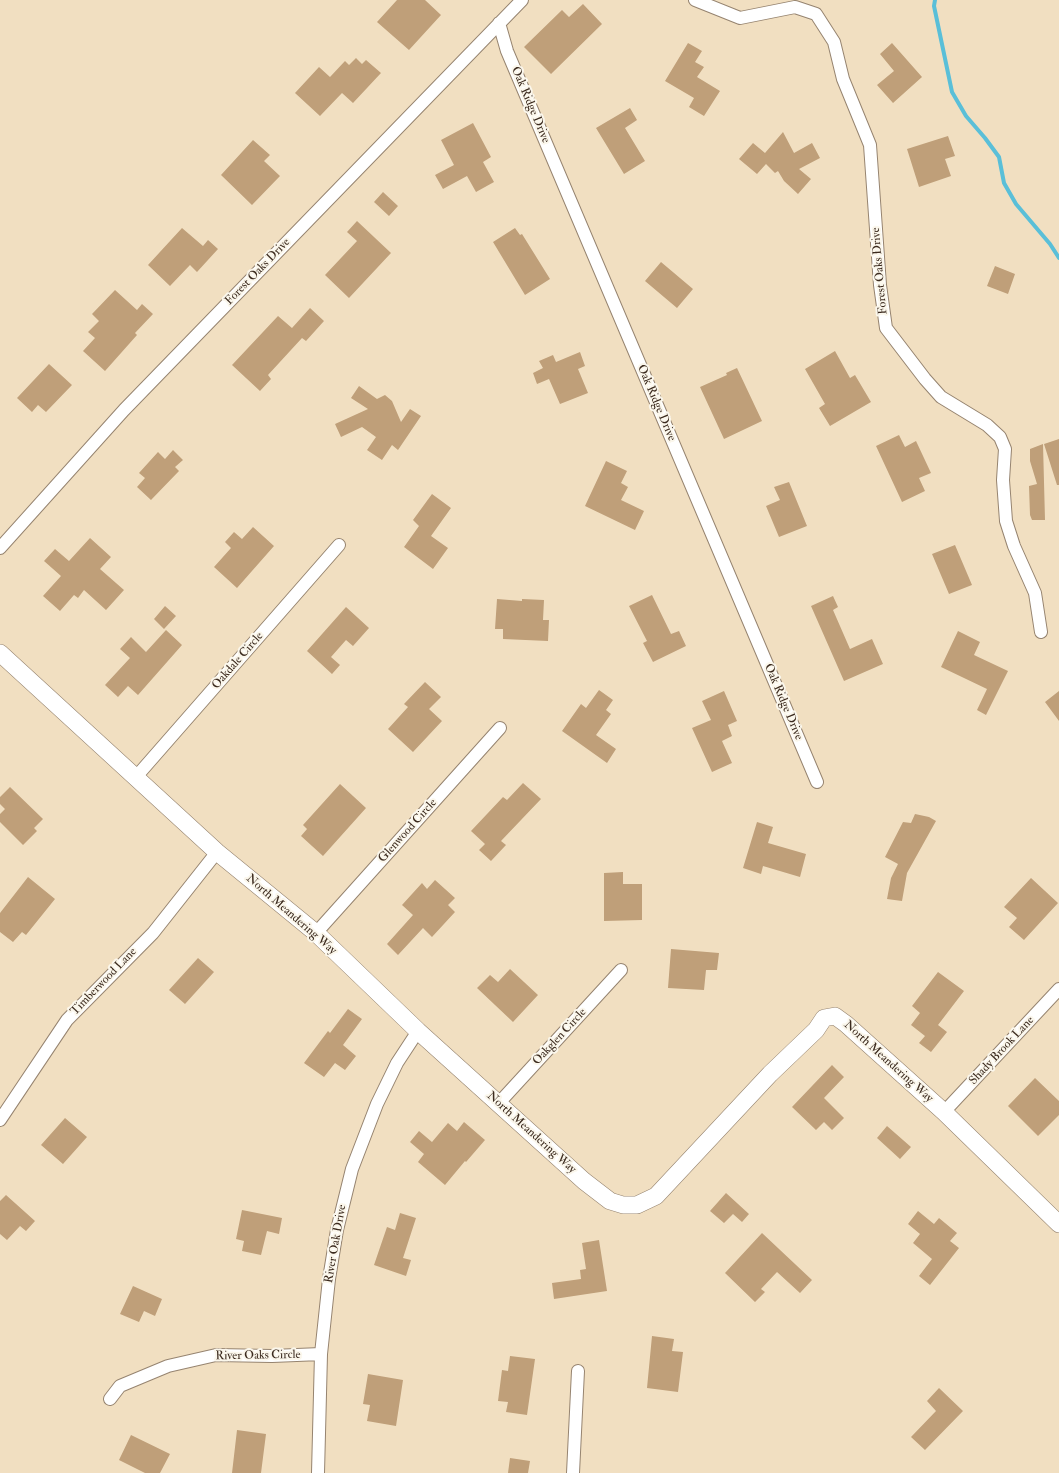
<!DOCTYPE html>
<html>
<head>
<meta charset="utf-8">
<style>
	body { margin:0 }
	canvas { display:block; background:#f1dfc1 }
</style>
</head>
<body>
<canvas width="1059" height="1473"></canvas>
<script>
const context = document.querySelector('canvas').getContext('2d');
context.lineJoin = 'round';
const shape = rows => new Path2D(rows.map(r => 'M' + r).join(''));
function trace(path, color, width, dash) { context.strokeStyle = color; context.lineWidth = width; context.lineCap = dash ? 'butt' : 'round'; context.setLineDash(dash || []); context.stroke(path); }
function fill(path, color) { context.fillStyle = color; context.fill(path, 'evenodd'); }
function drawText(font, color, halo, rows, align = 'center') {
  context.font = font + ' "IM FELL Double Pica",serif'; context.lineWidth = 4; context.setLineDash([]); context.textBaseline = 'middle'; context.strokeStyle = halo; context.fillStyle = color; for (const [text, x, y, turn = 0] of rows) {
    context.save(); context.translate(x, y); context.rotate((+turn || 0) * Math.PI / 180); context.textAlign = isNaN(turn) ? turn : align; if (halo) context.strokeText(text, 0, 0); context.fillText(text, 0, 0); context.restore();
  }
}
const stream = shape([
	[935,0,934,6,952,92,966,116,985,138,999,157,1004,183,1016,204,1050,244,1059,258]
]);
const building = shape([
	[397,0,425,0,441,15,409,50,377,22],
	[583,4,602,24,551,74,524,47,562,10,569,17],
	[688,43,702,51,695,62,704,67,697,77,720,91,704,116,689,107,694,98,665,81],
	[892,43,922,77,893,103,877,85,894,71,880,54],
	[356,58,362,64,366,60,381,73,353,103,342,93,320,116,295,93,319,67,330,77,345,61,349,65],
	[630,108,637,120,625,128,645,161,624,174,596,128],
	[473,123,491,157,483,162,494,182,476,192,467,176,443,189,435,175,454,165,441,140],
	[783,132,794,153,812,143,820,158,799,169,811,179,798,194,784,181,778,171,775,173,766,164,757,174,739,159,753,143,765,153],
	[948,136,955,156,945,159,951,176,919,187,907,149],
	[253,140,270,155,264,161,280,176,252,205,221,175],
	[383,192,398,206,389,216,374,202],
	[357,221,391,253,349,298,325,275,357,241,347,232],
	[182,228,203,246,208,240,218,249,197,272,190,265,170,286,148,265],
	[515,228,520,235,522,234,550,279,525,295,493,242],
	[661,262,693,289,677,308,645,281],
	[995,266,1015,274,1008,294,987,286],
	[115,290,137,310,142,304,153,314,135,333,137,335,105,371,83,351,95,338,88,332,99,321,92,314],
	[310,308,324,321,306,341,302,338,268,375,271,379,260,391,232,365,278,316,292,328],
	[835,351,850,378,855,375,871,402,830,426,819,408,825,404,805,369],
	[580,352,585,366,578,369,588,393,560,404,549,379,537,384,533,373,543,368,539,361,553,355,556,362],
	[49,364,72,385,46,412,38,405,32,412,17,398],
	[737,368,762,421,724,439,700,387,727,375,726,373],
	[359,386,377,399,385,395,392,401,401,422,410,409,421,416,398,450,392,445,382,460,367,450,376,437,362,427,341,437,335,424,368,409,351,398],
	[899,435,905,447,916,441,931,473,919,478,925,491,902,502,876,446],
	[1059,439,1059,485,1057,485,1044,444],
	[1043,444,1045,520,1032,520,1030,515,1029,486,1037,484,1030,461,1030,449],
	[173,450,183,460,175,467,179,471,151,500,137,487,145,478,139,473,158,452,165,459],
	[606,461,627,471,621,483,628,487,621,500,644,511,635,530,585,506],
	[789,482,807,526,779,537,766,506,780,500,774,487],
	[432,494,451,508,431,536,448,548,433,569,404,547,419,526,413,520],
	[253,527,274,546,237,588,214,567,231,548,225,542,234,532,242,539],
	[90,538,111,557,100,569,124,590,106,610,84,590,78,598,74,595,60,611,43,596,61,576,44,561,55,549,69,561],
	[955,545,972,585,949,594,932,554],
	[652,595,671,634,679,631,686,646,653,662,643,643,647,641,629,606],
	[833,596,838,607,833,610,850,649,872,639,883,664,844,681,811,606],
	[497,599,522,601,522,599,544,600,543,620,549,620,548,641,503,639,503,629,495,629],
	[165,606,176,616,164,629,154,619],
	[346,607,369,628,353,646,346,640,331,657,340,665,332,674,307,651],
	[166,630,182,645,138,695,128,686,118,697,105,685,130,658,120,649,131,637,146,652],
	[958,631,980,642,974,655,1008,671,986,715,977,710,987,689,941,667],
	[425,682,441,697,429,709,442,721,413,752,388,729,408,707,404,704],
	[599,690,613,700,606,710,611,714,596,735,616,749,607,763,562,731,581,704,586,708],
	[724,691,737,721,728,725,732,736,722,741,732,763,712,772,692,728,711,720,702,701],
	[1059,691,1059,721,1045,702],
	[523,783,541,799,501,841,506,845,491,861,479,850,485,844,471,831,503,797,507,800],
	[340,784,366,808,323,856,301,836,307,829,303,825],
	[10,787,43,819,34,828,37,831,23,845,0,822,0,814,5,809,0,804,0,797],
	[915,814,929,817,936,821,907,873,902,901,887,899,891,878,898,864,885,857,903,822,911,823],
	[757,822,773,827,768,843,806,854,800,877,763,866,761,874,743,868],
	[623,872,623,884,642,884,642,920,604,921,604,873],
	[28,877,55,899,26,935,22,932,13,942,0,932,0,913],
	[1031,878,1058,903,1024,940,1009,927,1017,918,1004,907],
	[435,880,455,898,448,905,455,912,432,937,423,928,398,955,387,944,413,915,402,905,422,883,427,889],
	[671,949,719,953,717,970,706,970,704,990,668,988],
	[198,958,214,972,185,1004,169,990],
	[510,969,538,995,513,1022,477,988,490,975,498,982],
	[938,972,964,991,938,1025,947,1032,931,1052,919,1043,925,1036,911,1025,920,1013,912,1006],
	[348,1009,362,1019,343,1045,356,1056,345,1070,335,1063,324,1077,304,1063,328,1031,330,1033],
	[832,1065,844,1077,824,1098,844,1118,832,1130,824,1122,816,1130,792,1107],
	[1035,1078,1059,1101,1059,1115,1038,1136,1008,1106],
	[65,1118,87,1137,63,1164,41,1145],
	[464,1122,485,1140,466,1162,465,1161,445,1185,418,1162,424,1154,410,1142,419,1131,432,1142,448,1123,457,1131],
	[887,1126,911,1147,900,1159,877,1138],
	[726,1193,749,1214,742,1222,733,1214,724,1223,710,1211],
	[6,1195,35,1221,26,1231,20,1226,7,1240,0,1234,0,1201],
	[242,1210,282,1218,279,1234,267,1231,261,1255,242,1251,244,1241,236,1239],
	[918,1211,934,1224,939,1218,957,1233,950,1241,959,1248,930,1285,919,1276,932,1259,913,1243,920,1234,908,1224],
	[400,1213,416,1218,403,1258,411,1260,406,1276,374,1265,387,1227,395,1230],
	[762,1233,812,1280,800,1293,777,1272,761,1289,765,1292,755,1302,725,1273],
	[599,1240,607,1291,554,1299,552,1283,581,1279,580,1270,586,1269,582,1243],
	[133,1286,162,1299,155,1316,144,1311,139,1322,120,1314],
	[652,1336,674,1339,672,1351,683,1352,678,1392,647,1388],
	[510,1356,535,1359,527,1415,506,1412,508,1402,498,1401,502,1370,508,1371],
	[368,1374,403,1380,396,1426,367,1421,370,1405,363,1404],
	[939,1388,963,1411,925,1450,911,1437,936,1411,927,1401],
	[237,1430,266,1434,261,1473,232,1473],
	[131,1435,170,1454,160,1473,145,1473,119,1460],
	[510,1458,530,1461,528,1473,508,1473]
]);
const street = shape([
	[695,0,740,18,795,7,816,14,834,42,843,79,870,145,880,285,886,328,925,379,941,397,987,425,1000,437,1005,449,1003,480,1006,521,1014,546,1035,593,1041,632],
	[499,23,507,51,817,782],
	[0,548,124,410,522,0],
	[136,777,339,545],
	[316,933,500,728],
	[498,1104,621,970],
	[944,1112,1059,989],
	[0,1120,67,1020,153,933,217,852],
	[110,1399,120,1386,168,1366,216,1355,272,1356,321,1354],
	[318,1473,321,1354,329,1279,337,1230,352,1169,377,1104,397,1063,418,1031],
	[573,1473,578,1371]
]);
const secondary = shape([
	[0,653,217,852,316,933,418,1031,584,1181,610,1201,623,1205,637,1205,656,1196,770,1074,816,1030,824,1018,835,1016,846,1024,944,1112,1059,1224]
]);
const streetNames = [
	["Oak Ridge Drive",530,105,67],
	["Forest Oaks Drive",880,271,-95],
	["Forest Oaks Drive",258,272,-46],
	["Oak Ridge Drive",656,403,67],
	["Oakdale Circle",238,661,-49],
	["Oak Ridge Drive",783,702,67],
	["Glenwood Circle",408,831,-48],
	["North Meandering Way",291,915,41],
	["Timberwood Lane",104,982,-46],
	["Oakglen Circle",560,1037,-47],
	["Shady Brook Lane",1002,1051,-47],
	["North Meandering Way",888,1062,42],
	["North Meandering Way",531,1133,42],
	["River Oak Drive",336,1244,-80],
	["River Oaks Circle",258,1356,-1]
];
trace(stream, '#5abfd8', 4);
fill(building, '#bf9f79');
trace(street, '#968470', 14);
trace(secondary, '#968470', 18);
trace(street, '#fff', 12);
trace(secondary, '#fff', 17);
drawText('12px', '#3b2a1e', '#fbf7ec', streetNames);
</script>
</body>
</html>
